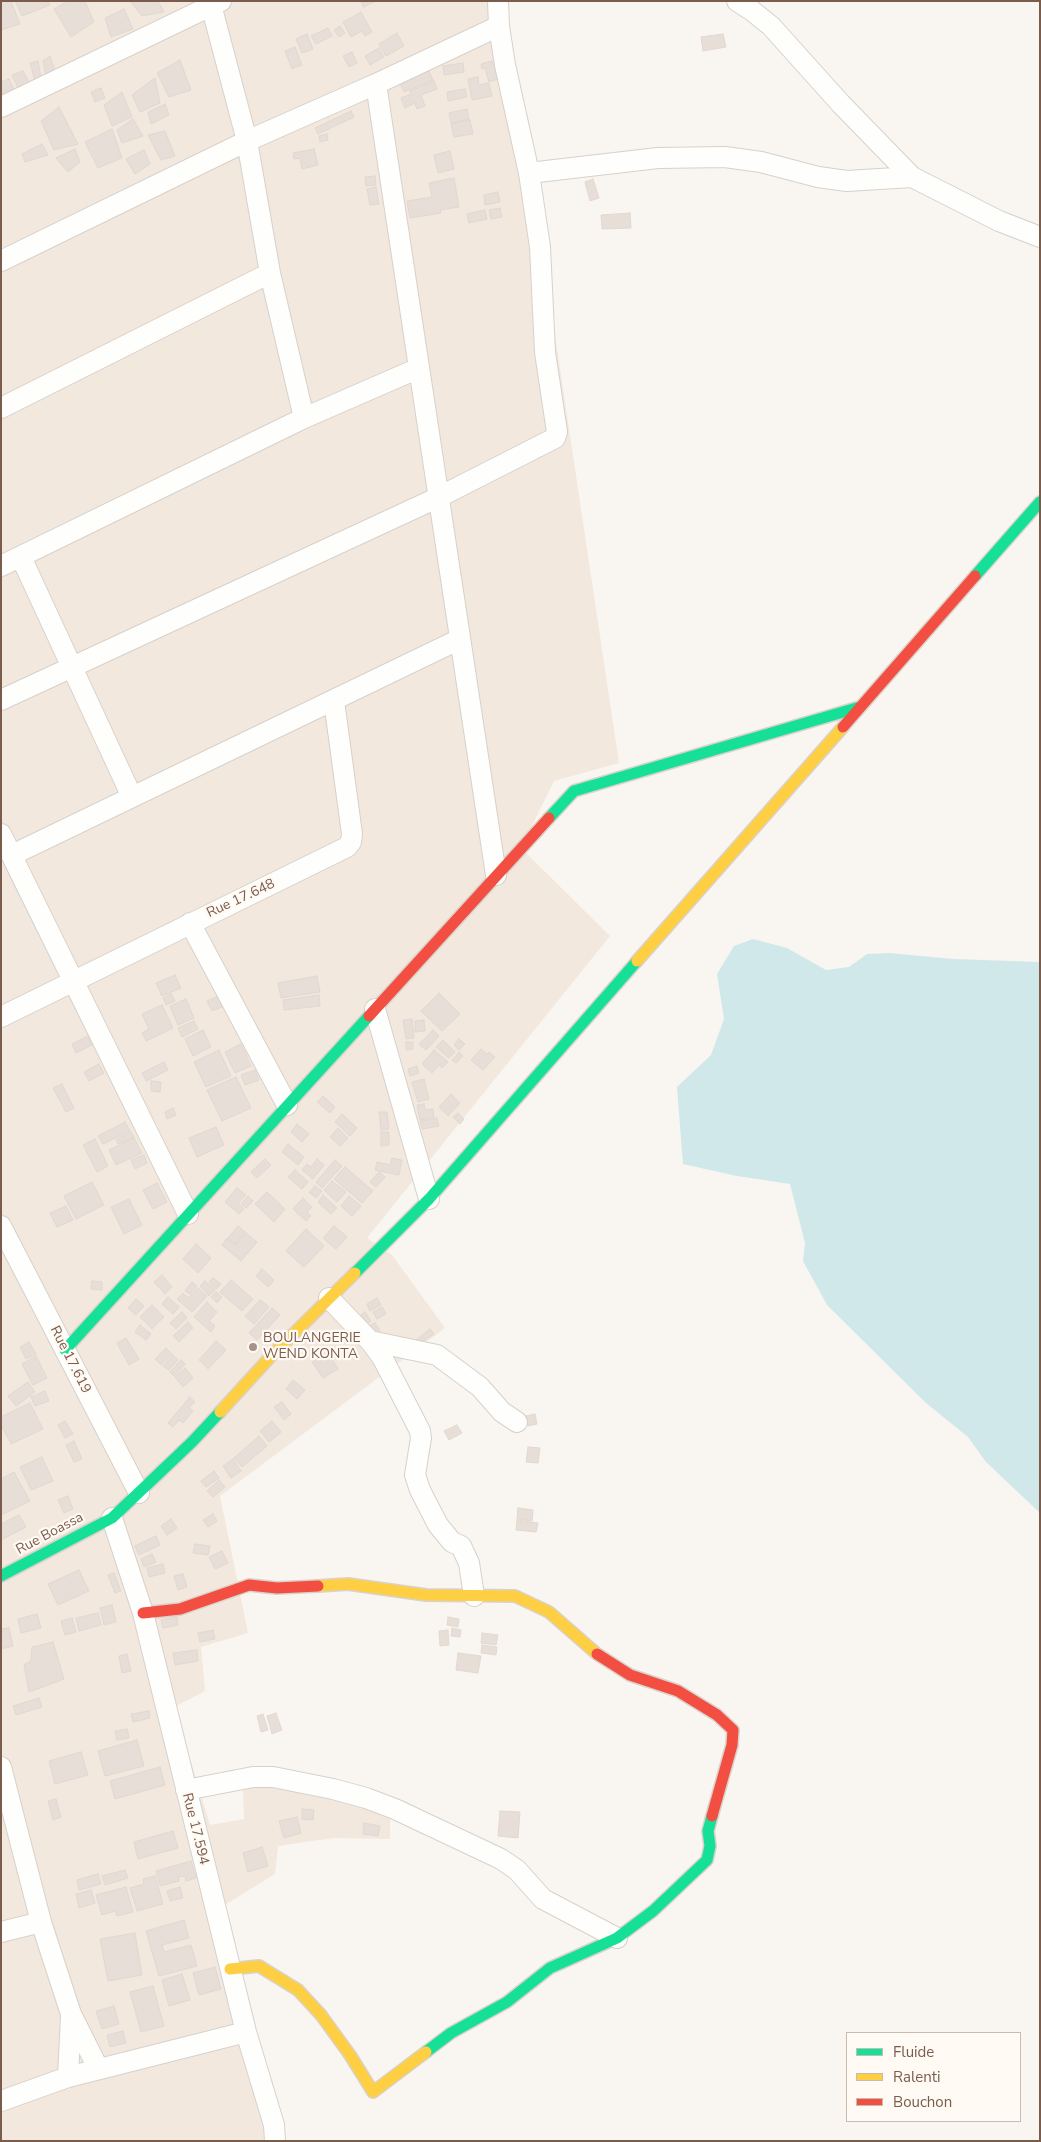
<!DOCTYPE html>
<html>
<head>
<meta charset="utf-8">
<style>
	body { margin:0 }
	#map { position:relative; width:1041px; height:2142px; overflow:hidden; background:#f9f5f0; font-family:"Nunito Sans",sans-serif }
	canvas { display:block }
	.frame { position:absolute; inset:0; border:2px solid #7a5c4d; pointer-events:none }
	.legend { position:absolute; left:846px; top:2032px; width:175px; height:90px; box-sizing:border-box; background:#fffaf3; border:1px solid #cabbb1; margin:0; padding:6px 9px; list-style:none; font-size:15px; color:#7a5c4d }
	.legend li { display:flex; align-items:center; gap:10px; height:25px }
	.legend b { width:25px; border:1px solid #cabbb1 }
</style>
</head>
<body>
<div id="map">
<canvas width="1041" height="2142"></canvas>
<div class="frame"></div>
<ul class="legend">
<li><b style="height:6px;background:#16e098"></b>Fluide</li>
<li><b style="height:6px;background:#ffcf43"></b>Ralenti</li>
<li><b style="height:6px;background:#f24e42"></b>Bouchon</li>
</ul>
</div>
<script>
const context = document.querySelector('canvas').getContext('2d');
context.lineJoin = 'round';
function fill(path, color) { context.fillStyle = color; context.fill(path, 'evenodd'); }
const shape = rows => new Path2D(rows.map(r => 'M' + r).join(''));
function trace(path, color, width, dash) { context.strokeStyle = color; context.lineWidth = width; context.lineCap = dash ? 'butt' : 'round'; context.setLineDash(dash || []); context.stroke(path); }
function drawText(font, color, halo, rows, align = 'center') {
  context.font = font + ' "Nunito Sans",sans-serif'; context.lineWidth = 4.5; context.setLineDash([]); context.textBaseline = 'middle'; context.strokeStyle = halo; context.fillStyle = color; for (const [text, x, y, turn = 0] of rows) {
    context.save(); context.translate(x, y); context.rotate((+turn || 0) * Math.PI / 180); context.textAlign = isNaN(turn) ? turn : align; if (halo) context.strokeText(text, 0, 0); context.fillText(text, 0, 0); context.restore();
  }
}
const residential = shape([
	[1,1,505,1,619,763,554,781,521,848,610,936,367,1238,392,1255,445,1328,220,1496,248,1633,201,1647,205,1691,174,1707,210,1825,244,1819,243,1788,294,1782,390,1813,390,1839,333,1838,278,1846,275,1874,220,1908,275,2141,1,2141]
]);
const water = shape([
	[753,939,787,948,826,970,849,967,867,954,889,953,953,959,1040,962,1040,1513,986,1462,968,1437,926,1403,827,1305,803,1261,805,1243,790,1184,737,1176,683,1164,677,1087,711,1055,724,1019,717,974,734,946]
]);
const building = shape([
	[1,1,11,1,20,24,1,30,1,1],
	[15,1,48,1,50,5,22,16,15,1],
	[68,1,85,1,94,22,71,37,54,9,68,1],
	[130,1,158,1,164,12,142,16,130,1],
	[361,1,376,1,363,7,361,1],
	[124,9,133,29,111,37,105,18,124,9],
	[361,12,372,32,365,36,362,31,351,37,343,22,361,12],
	[340,26,345,33,339,37,334,30,340,26],
	[328,28,332,36,316,44,311,36,328,28],
	[397,33,404,46,386,56,379,44,397,33],
	[307,34,313,49,302,53,296,39,307,34],
	[723,34,726,47,703,51,701,37,723,34],
	[295,47,302,65,292,69,285,51,295,47],
	[379,48,384,57,370,65,365,56,379,48],
	[352,52,357,63,349,67,343,56,352,52],
	[50,56,56,74,46,77,43,61,50,56],
	[180,60,191,90,169,97,157,73,180,60],
	[38,61,41,78,35,81,30,63,38,61],
	[492,61,498,79,489,82,485,68,482,69,481,64,492,61],
	[463,63,464,72,444,75,443,66,463,63],
	[23,71,29,82,18,88,12,75,23,71],
	[429,71,433,80,404,92,400,83,429,71],
	[478,77,479,85,489,83,492,96,472,100,468,79,478,77],
	[155,78,160,103,140,112,132,95,155,78],
	[9,79,15,91,1,98,1,82,9,79],
	[434,81,437,89,421,95,425,106,417,109,415,103,405,108,401,98,411,94,410,91,434,81],
	[101,88,105,98,95,102,91,92,101,88],
	[465,89,467,97,448,101,447,92,465,89],
	[122,92,132,117,112,126,104,105,122,92],
	[165,104,169,115,151,124,148,112,165,104],
	[59,107,78,144,54,150,41,121,59,107],
	[467,109,469,119,451,123,449,113,467,109],
	[351,111,354,117,318,134,315,128,351,111],
	[133,119,143,136,122,143,117,130,133,119],
	[470,120,473,134,454,137,451,124,470,120],
	[112,129,122,158,98,168,85,142,112,129],
	[165,131,175,156,161,160,148,135,165,131],
	[327,134,328,140,320,142,319,136,327,134],
	[42,144,48,155,25,162,22,154,42,144],
	[75,149,80,162,68,172,56,158,75,149],
	[314,149,318,165,302,169,300,158,294,159,293,153,314,149],
	[144,150,150,164,135,174,126,159,144,150],
	[450,151,454,169,438,173,434,155,450,151],
	[375,176,376,185,366,186,365,177,375,176],
	[454,178,459,207,440,210,441,213,410,218,407,201,432,197,429,183,454,178],
	[593,179,599,198,590,201,585,182,593,179],
	[376,187,379,204,370,205,367,189,376,187],
	[498,192,500,202,485,205,484,195,498,192],
	[500,208,502,217,491,219,489,210,500,208],
	[485,210,487,219,469,223,467,214,485,210],
	[630,213,631,228,602,229,601,215,630,213],
	[175,975,181,988,162,996,156,983,175,975],
	[317,976,320,992,281,998,278,983,317,976],
	[439,993,460,1014,442,1031,421,1011,439,993],
	[171,994,175,1001,166,1005,163,998,171,994],
	[319,995,320,1006,284,1010,283,1000,319,995],
	[218,996,222,1007,212,1011,207,1001,218,996],
	[186,999,194,1018,178,1025,170,1006,186,999],
	[162,1005,173,1028,146,1041,142,1033,149,1029,142,1014,162,1005],
	[412,1019,414,1038,406,1039,403,1020,412,1019],
	[424,1020,425,1031,415,1032,415,1021,424,1020],
	[194,1021,198,1029,182,1037,178,1028,194,1021],
	[203,1030,211,1047,193,1056,185,1039,203,1030],
	[433,1030,439,1036,426,1050,419,1044,433,1030],
	[88,1036,92,1045,76,1053,72,1044,88,1036],
	[459,1039,465,1044,459,1050,454,1045,459,1039],
	[443,1040,455,1052,449,1058,436,1047,443,1040],
	[406,1042,413,1042,413,1049,406,1050,406,1042],
	[241,1044,251,1066,235,1073,225,1052,241,1044],
	[481,1049,487,1054,489,1052,495,1057,483,1070,471,1060,481,1049],
	[219,1050,231,1076,206,1087,194,1062,219,1050],
	[434,1050,448,1062,442,1068,439,1065,432,1073,422,1064,434,1050],
	[459,1052,463,1056,456,1063,452,1060,459,1052],
	[164,1062,168,1070,146,1081,142,1073,164,1062],
	[99,1064,104,1073,89,1081,84,1072,99,1064],
	[417,1066,419,1073,410,1076,408,1069,417,1066],
	[255,1070,259,1080,245,1085,241,1075,255,1070],
	[236,1077,251,1108,222,1121,207,1090,236,1077],
	[424,1079,429,1099,418,1102,412,1082,424,1079],
	[151,1081,161,1082,160,1092,151,1091,151,1081],
	[62,1084,74,1108,66,1112,53,1088,62,1084],
	[451,1094,460,1103,448,1116,439,1107,451,1094],
	[323,1096,335,1107,330,1113,317,1102,323,1096],
	[424,1104,425,1110,433,1109,434,1117,420,1120,417,1105,424,1104],
	[173,1108,176,1115,167,1119,165,1112,173,1108],
	[379,1112,387,1112,389,1129,381,1130,379,1112],
	[458,1113,464,1119,460,1124,453,1117,458,1113],
	[342,1114,357,1128,350,1136,335,1122,342,1114],
	[437,1118,439,1126,422,1129,420,1121,437,1118],
	[125,1122,130,1131,103,1144,98,1136,125,1122],
	[297,1124,309,1134,302,1142,291,1132,297,1124],
	[216,1127,224,1145,197,1157,189,1138,216,1127],
	[338,1128,348,1138,340,1146,330,1137,338,1128],
	[131,1132,134,1137,118,1144,116,1140,131,1132],
	[381,1132,389,1132,389,1145,381,1146,381,1132],
	[134,1138,142,1153,116,1165,109,1150,134,1138],
	[95,1139,108,1166,97,1172,83,1145,95,1139],
	[288,1144,304,1157,298,1165,282,1152,288,1144],
	[144,1155,147,1163,135,1169,131,1160,144,1155],
	[392,1158,402,1160,399,1175,375,1170,377,1162,390,1165,392,1158],
	[265,1159,271,1165,257,1178,251,1172,265,1159],
	[317,1159,324,1165,313,1179,302,1170,307,1164,311,1167,317,1159],
	[335,1160,342,1166,322,1188,316,1182,335,1160],
	[345,1167,373,1191,362,1203,334,1179,345,1167],
	[295,1170,308,1182,302,1189,288,1177,295,1170],
	[379,1172,385,1177,376,1187,370,1182,379,1172],
	[332,1181,346,1192,337,1202,324,1190,332,1181],
	[92,1182,104,1205,76,1219,64,1196,92,1182],
	[157,1183,167,1202,153,1209,143,1190,157,1183],
	[315,1186,322,1191,316,1198,309,1192,315,1186],
	[237,1188,246,1195,238,1203,244,1209,239,1214,225,1202,237,1188],
	[267,1192,285,1209,274,1222,255,1204,267,1192],
	[323,1195,337,1208,331,1214,318,1202,323,1195],
	[248,1196,253,1201,246,1208,241,1204,248,1196],
	[349,1196,361,1206,352,1216,341,1206,349,1196],
	[303,1198,312,1207,307,1212,311,1216,306,1221,293,1209,303,1198],
	[129,1199,142,1225,124,1234,111,1207,129,1199],
	[66,1206,73,1220,57,1227,50,1213,66,1206],
	[238,1226,245,1232,235,1244,228,1238,238,1226],
	[334,1226,347,1237,336,1249,323,1238,334,1226],
	[306,1229,324,1246,304,1267,286,1251,306,1229],
	[246,1233,257,1242,241,1261,222,1245,227,1238,235,1245,246,1233],
	[196,1244,211,1258,198,1273,183,1259,196,1244],
	[262,1269,274,1280,268,1287,256,1276,262,1269],
	[162,1275,172,1287,165,1294,154,1282,162,1275],
	[213,1278,221,1284,216,1289,209,1282,213,1278],
	[231,1280,253,1299,242,1311,220,1292,231,1280],
	[92,1281,102,1282,102,1290,91,1289,92,1281],
	[205,1281,215,1290,209,1296,200,1286,205,1281],
	[192,1282,197,1286,190,1294,185,1291,192,1282],
	[198,1288,207,1296,192,1312,177,1299,183,1293,188,1298,198,1288],
	[216,1292,222,1297,217,1303,211,1297,216,1292],
	[168,1297,179,1307,173,1314,162,1304,168,1297],
	[377,1298,381,1305,370,1311,367,1304,377,1298],
	[136,1299,144,1306,136,1315,128,1308,136,1299],
	[260,1300,269,1307,254,1324,245,1316,260,1300],
	[207,1302,217,1312,209,1321,215,1326,211,1332,194,1317,207,1302],
	[152,1305,164,1317,152,1329,140,1317,152,1305],
	[382,1307,386,1314,377,1319,373,1312,382,1307],
	[272,1308,280,1315,257,1340,249,1333,272,1308],
	[182,1312,187,1318,176,1329,170,1323,182,1312],
	[365,1312,371,1321,361,1328,355,1319,365,1312],
	[188,1322,193,1328,179,1342,173,1336,188,1322],
	[375,1323,380,1331,369,1337,365,1328,375,1323],
	[140,1325,151,1334,146,1340,135,1332,140,1325],
	[352,1327,357,1334,346,1341,342,1334,352,1327],
	[430,1329,434,1334,419,1344,416,1340,430,1329],
	[126,1338,139,1359,129,1365,117,1343,126,1338],
	[216,1341,226,1350,208,1369,199,1360,216,1341],
	[29,1342,36,1354,26,1359,20,1347,29,1342],
	[166,1348,172,1354,161,1365,155,1359,166,1348],
	[328,1352,338,1369,323,1378,312,1362,328,1352],
	[173,1355,178,1360,169,1370,163,1366,173,1355],
	[36,1356,47,1378,33,1385,22,1364,36,1356],
	[181,1360,185,1364,174,1376,170,1372,181,1360],
	[185,1368,193,1378,183,1387,175,1377,185,1368],
	[293,1380,305,1390,297,1399,286,1389,293,1380],
	[28,1382,35,1392,16,1406,8,1396,28,1382],
	[45,1391,49,1401,35,1406,31,1397,45,1391],
	[190,1397,195,1402,189,1408,193,1411,183,1423,179,1420,173,1427,168,1423,190,1397],
	[282,1402,291,1414,284,1420,274,1407,282,1402],
	[30,1403,43,1429,11,1444,1,1425,1,1417,30,1403],
	[535,1414,537,1424,528,1426,526,1416,535,1414],
	[65,1421,73,1434,65,1438,58,1425,65,1421],
	[272,1421,281,1432,269,1442,260,1431,272,1421],
	[457,1425,462,1433,449,1440,444,1431,457,1425],
	[259,1436,267,1446,242,1467,234,1458,259,1436],
	[74,1441,82,1459,74,1462,66,1445,74,1441],
	[528,1447,540,1448,538,1463,526,1462,528,1447],
	[42,1457,53,1481,31,1490,20,1467,42,1457],
	[233,1459,241,1471,231,1478,223,1466,233,1459],
	[214,1471,219,1478,206,1487,201,1481,214,1471],
	[14,1472,30,1501,1,1515,1,1479,14,1472],
	[219,1480,225,1487,213,1497,207,1491,219,1480],
	[68,1496,73,1509,64,1513,58,1500,68,1496],
	[518,1508,533,1510,532,1521,517,1519,518,1508],
	[213,1514,217,1521,208,1527,203,1520,213,1514],
	[19,1515,26,1527,1,1540,1,1524,19,1515],
	[171,1519,177,1528,167,1535,161,1526,171,1519],
	[517,1520,538,1523,536,1532,516,1530,517,1520],
	[156,1536,160,1545,139,1555,135,1546,156,1536],
	[195,1544,210,1546,208,1555,193,1553,195,1544],
	[222,1551,228,1563,215,1569,209,1557,222,1551],
	[152,1554,156,1562,144,1567,141,1559,152,1554],
	[163,1564,165,1573,149,1577,147,1568,163,1564],
	[79,1570,89,1591,58,1605,48,1584,79,1570],
	[114,1573,121,1591,115,1593,108,1575,114,1573],
	[183,1574,187,1587,178,1590,174,1576,183,1574],
	[112,1605,116,1622,104,1625,100,1608,112,1605],
	[98,1613,101,1625,79,1631,76,1618,98,1613],
	[37,1614,41,1628,21,1633,18,1619,37,1614],
	[177,1617,178,1625,163,1628,161,1620,177,1617],
	[448,1617,459,1619,458,1627,447,1625,448,1617],
	[72,1618,76,1632,65,1635,61,1621,72,1618],
	[9,1628,13,1646,1,1649,1,1629,9,1628],
	[452,1628,461,1630,460,1637,451,1636,452,1628],
	[213,1630,215,1639,200,1642,198,1633,213,1630],
	[448,1630,449,1645,440,1646,439,1631,448,1630],
	[482,1633,498,1635,496,1645,481,1643,482,1633],
	[53,1642,64,1679,29,1692,24,1665,31,1661,32,1647,53,1642],
	[482,1645,497,1647,496,1655,481,1653,482,1645],
	[197,1650,198,1661,175,1665,173,1653,197,1650],
	[458,1653,481,1656,478,1673,456,1670,458,1653],
	[127,1654,131,1671,122,1673,119,1656,127,1654],
	[39,1698,42,1707,16,1715,13,1706,39,1698],
	[149,1711,150,1718,133,1722,131,1714,149,1711],
	[276,1713,282,1730,272,1734,267,1716,276,1713],
	[263,1714,268,1730,261,1732,257,1716,263,1714],
	[127,1729,129,1738,117,1740,115,1731,127,1729],
	[137,1740,144,1766,105,1776,98,1751,137,1740],
	[81,1752,88,1775,55,1784,49,1761,81,1752],
	[160,1767,165,1785,115,1799,110,1781,160,1767],
	[56,1799,61,1817,53,1820,48,1801,56,1799],
	[302,1809,314,1810,313,1820,302,1819,302,1809],
	[500,1811,520,1812,518,1838,498,1836,500,1811],
	[297,1817,301,1833,284,1838,279,1821,297,1817],
	[364,1823,380,1826,378,1836,363,1834,364,1823],
	[173,1831,178,1848,138,1859,134,1842,173,1831],
	[262,1847,268,1866,248,1872,243,1853,262,1847],
	[191,1861,196,1878,186,1881,185,1876,178,1877,179,1881,160,1886,156,1871,191,1861],
	[125,1870,128,1878,105,1885,102,1876,125,1870],
	[98,1874,101,1884,79,1890,77,1880,98,1874],
	[155,1876,163,1904,137,1911,130,1888,144,1884,143,1879,155,1876],
	[126,1887,133,1912,117,1916,115,1911,102,1915,96,1895,126,1887],
	[180,1887,183,1898,170,1901,167,1891,180,1887],
	[91,1890,95,1903,79,1908,76,1894,91,1890],
	[184,1920,189,1938,162,1945,164,1952,191,1945,197,1966,159,1976,146,1931,184,1920],
	[135,1933,142,1975,108,1981,100,1939,135,1933],
	[215,1967,221,1989,199,1995,193,1973,215,1967],
	[182,1974,190,2000,169,2006,162,1980,182,1974],
	[153,1986,164,2026,141,2032,130,1992,153,1986],
	[114,2006,119,2024,102,2029,96,2011,114,2006],
	[123,2031,126,2043,110,2047,107,2035,123,2031]
]);
const street = shape([
	[210,1,247,141,270,273,304,418],
	[737,1,751,10,771,26,841,104,912,177],
	[499,26,505,65,529,173,658,158,725,157,761,162,818,177,847,181,912,177,999,221,1040,237],
	[376,84,496,875],
	[1,107,221,1],
	[1,261,247,141,376,84,499,26,498,1],
	[1,408,270,273],
	[21,557,132,797],
	[1,566,304,418,419,368],
	[1,700,439,497,555,438,557,432,545,352,540,247,529,173],
	[1,834,188,1214],
	[12,855,460,639],
	[190,923,287,1105],
	[375,1009,429,1199],
	[1,1017,347,847,351,842,352,834,334,701],
	[1,1226,139,1493],
	[329,1298,370,1341,382,1357,420,1431,421,1438,415,1475,420,1490,438,1525,452,1542,461,1546,469,1563,474,1596],
	[370,1341,437,1355,480,1387,502,1412,517,1422],
	[112,1518,143,1613,246,2032,274,2125,275,2141],
	[1,1767,41,1922,71,2014,98,2068],
	[186,1790,253,1777,273,1777,333,1789,366,1798,395,1809,501,1859,517,1870,543,1899,617,1938],
	[1,1932,41,1922],
	[68,2077,71,2016],
	[1,2101,68,2077,246,2032]
]);
const fast = shape([
	[975,576,1040,502],
	[549,818,574,791,860,707],
	[355,1273,429,1199,637,961],
	[65,1350,369,1016],
	[1,1576,112,1518,192,1442,220,1412],
	[426,2052,451,2033,507,2002,550,1968,617,1938,653,1911,707,1860,710,1846,708,1831,712,1816]
]);
const slow = shape([
	[637,961,843,727],
	[220,1412,272,1355,355,1273],
	[318,1586,348,1584,426,1595,515,1596,549,1612,597,1654],
	[230,1969,259,1966,298,1990,321,2015,350,2055,373,2092,426,2052]
]);
const jam = shape([
	[843,727,975,576],
	[369,1016,549,818],
	[143,1613,180,1609,249,1585,277,1588,318,1586],
	[597,1654,630,1675,678,1691,717,1715,733,1730,732,1745,712,1816]
]);
const markers = [
	[253,1347,5,"#a69286"]
];
const streetNames = [
	["Rue 17.648",241,899,-25],
	["Rue 17.619",70,1360,63],
	["Rue Boassa",50,1534,-28],
	["Rue 17.594",195,1829,76]
];
const poiNames = [
	["BOULANGERIE",263,1339],
	["WEND KONTA",263,1355]
];
fill(residential, '#f2e8de');
fill(water, '#d0e8ea');
fill(building, '#e6ded7');
trace(building, '#e2d8d2', 1);
trace(street, '#d7d1cb', 22);
trace(fast, '#d9d2cb', 14);
trace(slow, '#d9d2cb', 14);
trace(jam, '#d9d2cb', 14);
trace(street, '#fefefd', 20);
trace(fast, '#16e098', 11);
trace(slow, '#ffcf43', 11);
trace(jam, '#f24e42', 11);
for (const [x, y, r, color] of markers) { const dot = new Path2D(); dot.arc(x, y, r, 0, 2 * Math.PI); context.fillStyle = color; context.fill(dot); trace(dot, '#fffaf3', 2); }
drawText('14px', '#7a5c4d', '#fffaf3', streetNames);
drawText('14px', '#7a5c4d', '#fffaf3', poiNames, 'left');
</script>
</body>
</html>
